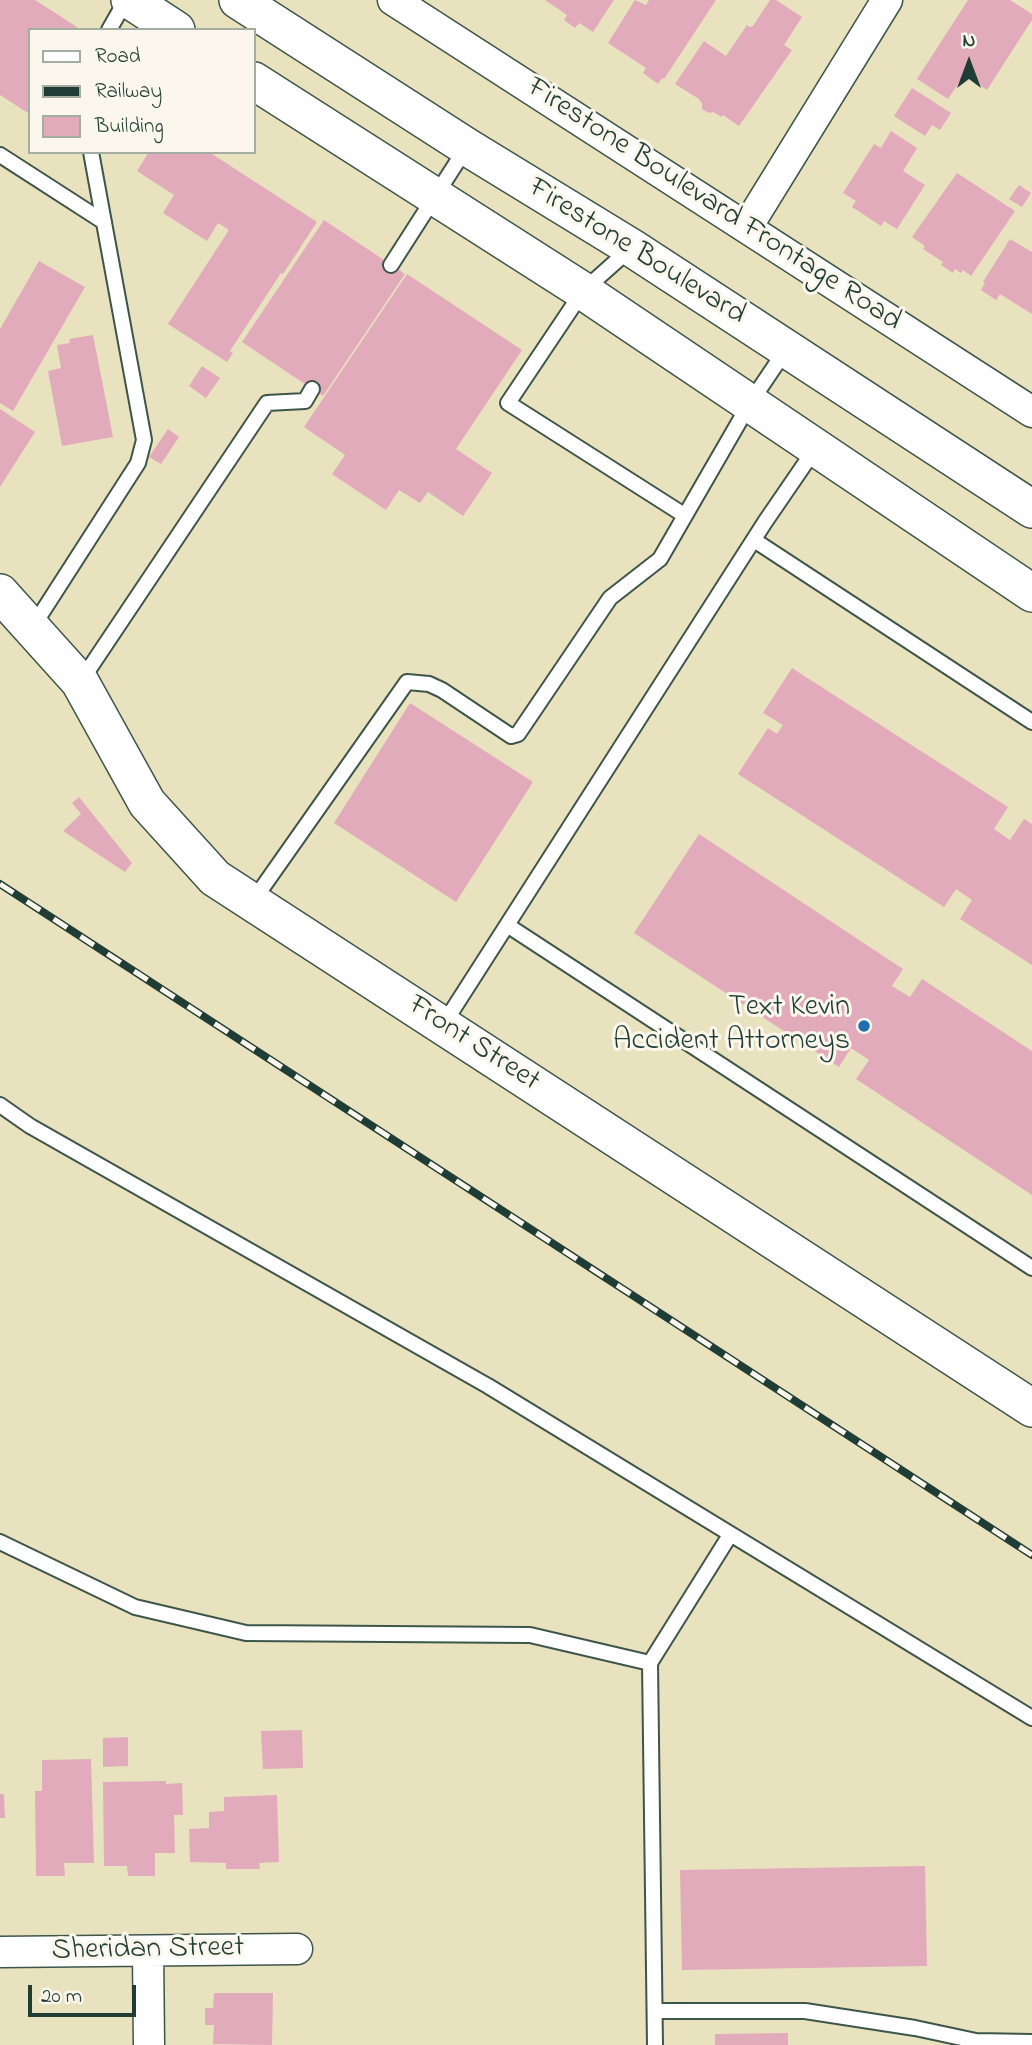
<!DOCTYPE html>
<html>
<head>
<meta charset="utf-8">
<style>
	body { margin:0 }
	#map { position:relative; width:1032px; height:2045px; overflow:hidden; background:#e9e2be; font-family:"Indie Flower",sans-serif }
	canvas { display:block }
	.legend { position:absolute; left:28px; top:28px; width:228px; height:126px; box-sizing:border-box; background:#fbf7ec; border:2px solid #a3ada2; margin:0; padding:9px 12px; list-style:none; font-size:21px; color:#1f3d34 }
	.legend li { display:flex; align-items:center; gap:14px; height:35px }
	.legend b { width:35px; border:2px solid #a3ada2 }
	.north { position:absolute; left:934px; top:28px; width:70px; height:70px; -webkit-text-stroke:5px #fbf7ec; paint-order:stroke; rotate:0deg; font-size:19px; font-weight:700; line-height:28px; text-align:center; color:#1f3d34 }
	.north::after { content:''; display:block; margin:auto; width:24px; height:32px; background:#1f3d34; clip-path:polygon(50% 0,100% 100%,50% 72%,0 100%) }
	.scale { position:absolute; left:28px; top:1985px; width:108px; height:32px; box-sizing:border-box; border:4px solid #1f3d34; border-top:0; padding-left:9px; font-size:21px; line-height:24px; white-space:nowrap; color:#1f3d34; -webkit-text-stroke:5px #fbf7ec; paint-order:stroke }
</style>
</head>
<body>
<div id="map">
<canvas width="1032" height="2045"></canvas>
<ul class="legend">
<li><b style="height:9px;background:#fff"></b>Road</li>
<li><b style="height:9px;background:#1f3d34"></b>Railway</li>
<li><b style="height:19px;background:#e2abbb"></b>Building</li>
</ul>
<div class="north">N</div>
<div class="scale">20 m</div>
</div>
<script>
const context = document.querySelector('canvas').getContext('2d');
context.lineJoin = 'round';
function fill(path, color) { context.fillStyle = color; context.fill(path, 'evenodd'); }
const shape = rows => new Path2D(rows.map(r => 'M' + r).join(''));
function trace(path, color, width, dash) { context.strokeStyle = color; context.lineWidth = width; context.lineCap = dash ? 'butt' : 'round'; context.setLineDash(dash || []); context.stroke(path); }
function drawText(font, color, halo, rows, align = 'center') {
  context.font = font + ' "Indie Flower",sans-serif'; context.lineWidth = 6; context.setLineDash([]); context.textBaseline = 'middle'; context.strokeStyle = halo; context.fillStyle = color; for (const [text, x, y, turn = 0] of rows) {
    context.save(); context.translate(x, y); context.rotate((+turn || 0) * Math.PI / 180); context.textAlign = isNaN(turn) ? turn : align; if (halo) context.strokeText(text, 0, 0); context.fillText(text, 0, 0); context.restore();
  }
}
const building = shape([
	[0,0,35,0,77,27,76,30,30,30,28,113,0,95],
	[545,0,614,0,593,32,579,23,575,28,564,20,567,15],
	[635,0,646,5,649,0,716,0,664,79,662,78,658,84,643,73,646,68,608,43],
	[770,0,776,0,802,17,784,45,792,50,739,126,723,115,722,117,713,112,709,113,702,109,702,104,699,99,675,84,704,41,726,56,747,25,750,27,753,26],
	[968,0,1010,0,1032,14,1032,20,987,90,964,75,948,99,917,79],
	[912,88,951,113,940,130,932,125,925,136,894,116],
	[891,131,917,148,903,171,925,185,897,229,884,221,881,226,852,207,856,201,843,193,874,144,881,148],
	[149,152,209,152,317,222,283,274,281,273,230,351,233,353,227,362,168,324,229,230,218,223,207,241,163,213,174,195,137,171],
	[957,173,1015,211,971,276,963,270,961,273,955,269,956,266,953,273,941,265,943,262,923,249,925,246,912,237],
	[1019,185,1031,193,1022,207,1009,199],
	[324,220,405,274,323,396,242,342],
	[1010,239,1032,252,1032,314,1000,294,996,300,981,290,985,283,983,282],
	[39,261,85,287,13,411,0,403,0,329],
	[407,274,522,350,456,449,492,473,463,516,428,492,420,503,399,490,386,510,332,474,345,455,304,427],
	[93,335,113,437,62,446,48,371,61,368,57,345,70,343,69,339],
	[202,366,220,378,206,398,189,386],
	[0,409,35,432,0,487],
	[168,429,179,437,161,464,149,457],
	[792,668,1008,807,994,829,1010,840,1024,819,1032,824,1032,965,960,919,972,900,956,889,944,907,738,774,768,728,777,734,783,725,763,713],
	[410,703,533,782,456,902,334,823],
	[79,797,132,863,125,872,63,831,81,814,72,803],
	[699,834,903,969,892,986,910,997,922,979,1032,1051,1032,1195,856,1079,869,1060,851,1048,839,1067,634,933],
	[302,1730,303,1768,263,1769,261,1731],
	[128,1737,128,1766,103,1767,103,1738],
	[91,1759,94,1863,64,1863,65,1876,36,1876,35,1791,42,1791,42,1760],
	[166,1781,166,1784,182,1783,183,1815,174,1815,175,1853,155,1853,155,1876,128,1876,127,1866,104,1866,103,1782],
	[0,1794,4,1794,5,1818,0,1818],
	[277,1795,279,1862,259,1863,260,1869,226,1869,226,1863,190,1862,189,1829,209,1828,209,1812,224,1811,224,1797],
	[925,1866,927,1966,682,1970,680,1870],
	[214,1993,273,1993,272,2045,213,2044,214,2025,205,2025,205,2008,213,2008],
	[788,2033,788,2045,715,2045,715,2034]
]);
const service = shape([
	[109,30,126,0],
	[0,155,104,222],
	[631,248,583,291,508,403,684,515],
	[391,265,466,148],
	[754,540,1032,722],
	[32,628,138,463,144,440,91,152],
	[81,681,267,403,305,401,312,389],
	[253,901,407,682,429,684,442,690,511,736,518,734,610,598,660,559,750,403,785,351],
	[507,925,1032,1268],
	[443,1025,765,522,815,449],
	[0,1105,30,1126,488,1386,1032,1718],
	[0,1542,135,1607,246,1633,530,1635,650,1663,655,2045],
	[650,1663,730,1535],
	[655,2011,805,2011,915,2028,976,2041,1032,2042]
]);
const minor = shape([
	[393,0,1032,412],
	[747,227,887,0],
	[0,1952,297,1949],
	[148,1952,149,2045]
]);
const tertiary = shape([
	[130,0,176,30],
	[238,0,467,147,632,248,1032,509],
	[254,81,583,291,1032,593],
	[0,593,80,682,147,803,215,878,1032,1408]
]);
const rail = shape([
	[0,884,1032,1555]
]);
const markers = [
	[864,1026,7,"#1f6fb2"]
];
const streetNames = [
	["Firestone Boulevard Frontage Road",713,206,33],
	["Firestone Boulevard",636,253,32],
	["Front Street",473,1045,33],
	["Sheridan Street",148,1951,-1]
];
const poiNames = [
	["Text Kevin",850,1009],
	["Accident Attorneys",850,1043]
];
fill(building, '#e2abbb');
trace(service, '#3d5649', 18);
trace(minor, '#3d5649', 33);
trace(tertiary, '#3d5649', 40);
trace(service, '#fff', 14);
trace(minor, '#fff', 30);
trace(tertiary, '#fff', 37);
trace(rail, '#1f3d34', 8);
trace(rail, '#fbf7ec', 5, [16]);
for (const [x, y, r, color] of markers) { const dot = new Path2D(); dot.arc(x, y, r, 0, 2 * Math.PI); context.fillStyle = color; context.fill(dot); trace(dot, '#fbf7ec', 2.5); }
drawText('30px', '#1f3d34', '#fbf7ec', streetNames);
drawText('30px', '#1f3d34', '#fbf7ec', poiNames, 'right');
</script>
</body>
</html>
